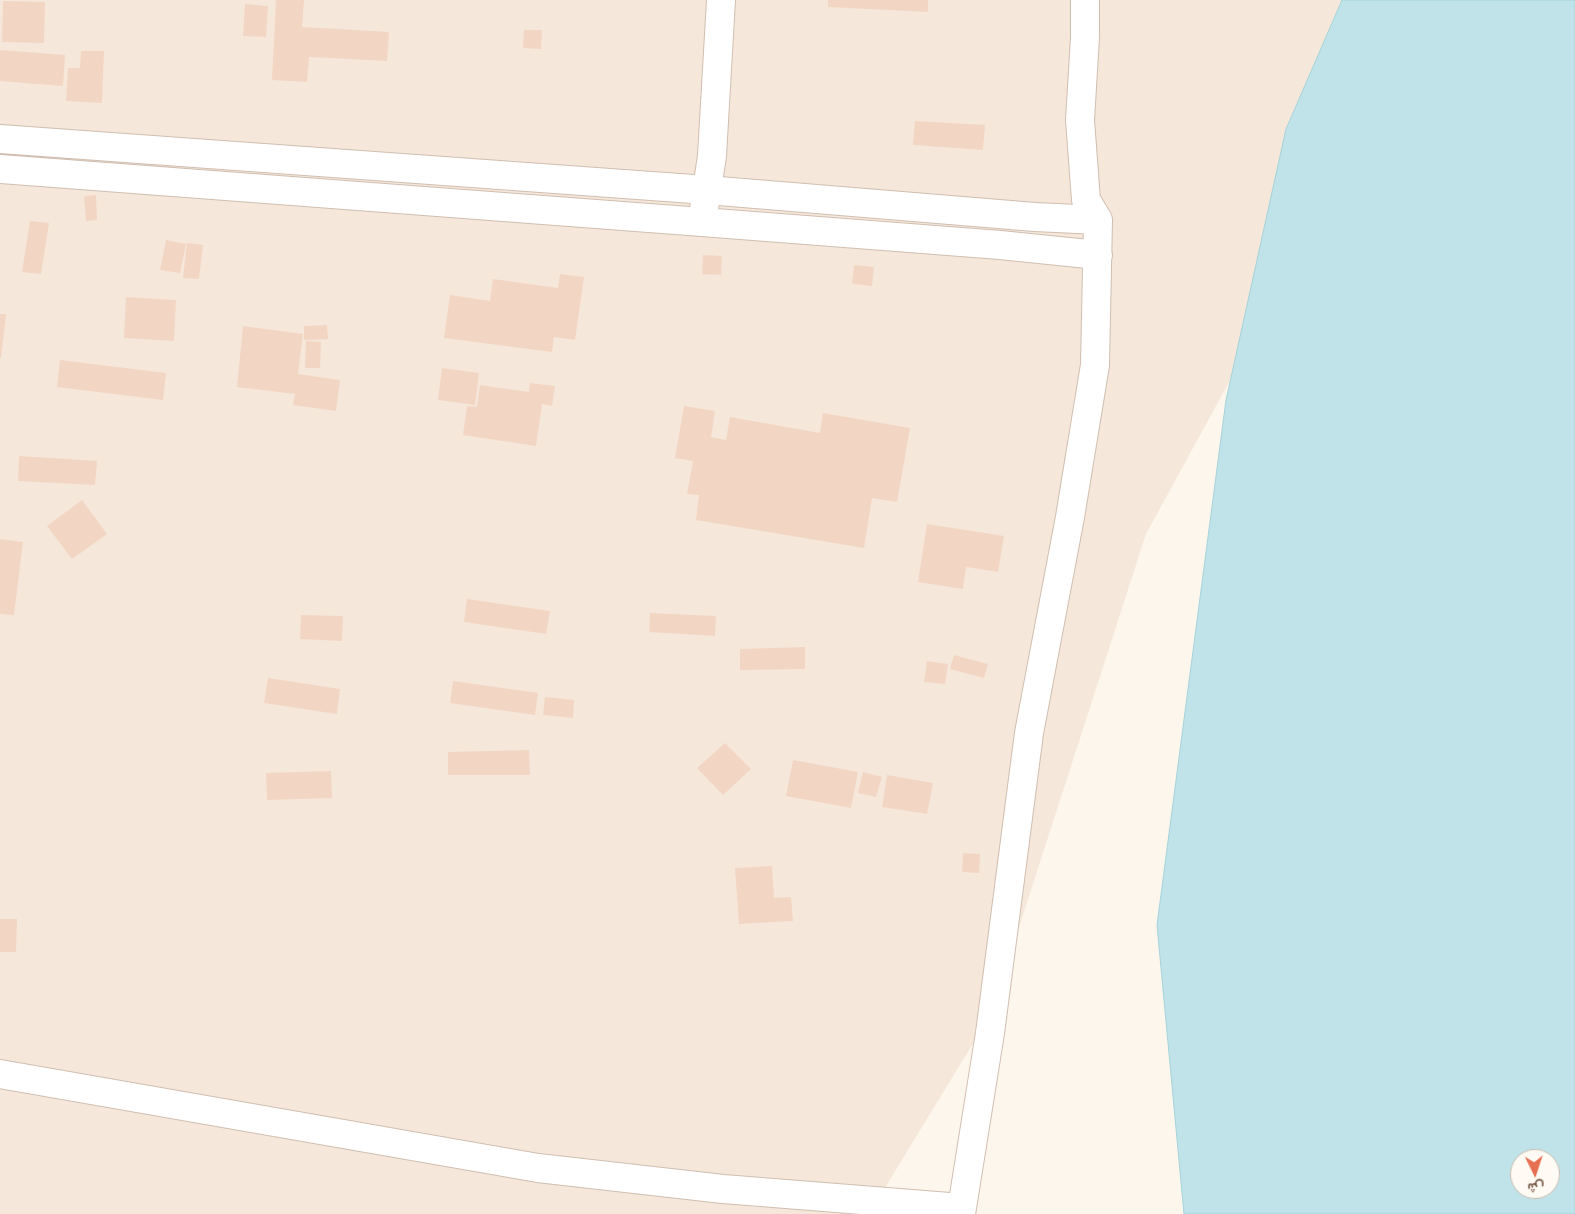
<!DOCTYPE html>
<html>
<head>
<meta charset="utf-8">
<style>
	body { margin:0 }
	#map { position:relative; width:1575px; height:1214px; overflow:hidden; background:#fdf6ec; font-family:"IBM Plex Sans",Vazirmatn,sans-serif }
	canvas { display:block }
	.north { position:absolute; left:1510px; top:1149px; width:50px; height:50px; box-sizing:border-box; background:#fffaf3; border:1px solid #cabbb1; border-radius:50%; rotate:176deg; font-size:14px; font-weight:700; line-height:20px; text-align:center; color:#7a5c4d }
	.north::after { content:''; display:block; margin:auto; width:18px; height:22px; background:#e76f51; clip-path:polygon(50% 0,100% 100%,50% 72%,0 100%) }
</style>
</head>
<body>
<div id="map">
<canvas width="1575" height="1214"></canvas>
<div class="north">ش</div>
</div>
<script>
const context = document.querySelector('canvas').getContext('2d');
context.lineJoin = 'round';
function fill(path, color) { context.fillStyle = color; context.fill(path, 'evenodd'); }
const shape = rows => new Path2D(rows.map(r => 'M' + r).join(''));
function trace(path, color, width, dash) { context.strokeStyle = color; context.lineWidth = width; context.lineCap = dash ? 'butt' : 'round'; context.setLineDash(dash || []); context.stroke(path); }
const residential = shape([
	[0,0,1438,0,1146,534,991,1014,869,1214,0,1214]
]);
const water = shape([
	[1342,0,1575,0,1575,1214,1184,1214,1157,925,1226,400,1286,129,1342,0],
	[1520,1159,1550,1159,1550,1189,1520,1189,1520,1159]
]);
const building = shape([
	[276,0,304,0,302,27,389,32,387,61,309,57,307,82,272,80],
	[828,0,928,0,928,12,828,7],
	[3,1,45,2,44,43,2,42],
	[245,4,268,6,266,37,243,36],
	[524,30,542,30,541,49,523,48],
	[0,50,65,55,63,86,0,81],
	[81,51,104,51,102,103,66,101,68,68,80,68],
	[915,121,985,125,983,150,913,145],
	[96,195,97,220,86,221,84,196],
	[30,221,49,223,41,274,22,272],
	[166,240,186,244,180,273,160,270],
	[187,243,203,245,199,279,183,278],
	[703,255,722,256,721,275,702,274],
	[854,265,874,267,872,286,852,284],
	[560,274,584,277,575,340,554,337,552,352,444,338,450,295,490,301,493,279,558,288],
	[126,297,176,300,174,341,124,338],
	[0,314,6,314,1,358,0,358],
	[327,325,328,339,304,340,304,326],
	[243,326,303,334,298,374,340,380,336,411,293,405,295,394,237,387],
	[306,341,321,342,320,368,305,368],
	[60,360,166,373,163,400,57,387],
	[442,368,479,373,475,405,438,400],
	[530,383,555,386,552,406,542,404,536,446,463,435,467,406,477,407,480,385,529,392],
	[684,406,715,411,711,437,726,440,730,417,820,433,823,413,910,428,897,502,872,498,864,548,696,520,699,495,687,494,693,461,675,458],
	[19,456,97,461,95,485,18,481],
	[82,500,107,534,72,559,47,526],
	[927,524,1004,536,998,572,966,567,963,589,918,582],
	[0,539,23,542,14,615,0,614],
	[467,599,550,611,546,634,464,622],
	[650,613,716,616,715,636,649,632],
	[301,615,343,616,342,641,300,639],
	[805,647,805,669,740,670,740,649],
	[954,655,988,664,984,678,950,669],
	[927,661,948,664,945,684,924,682],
	[268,678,340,689,337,714,264,703],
	[453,681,538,693,535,715,450,703],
	[545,697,574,700,573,718,543,715],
	[725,743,751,769,723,795,697,768],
	[529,750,530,775,448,775,448,752],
	[793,760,858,772,851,808,786,796],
	[331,771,332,798,267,800,266,773],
	[863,772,882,777,876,797,858,793],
	[887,775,933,783,927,814,882,807],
	[963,853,980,854,979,873,962,872],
	[772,866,774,898,791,897,793,921,739,924,735,868],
	[0,919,17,919,16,952,0,952]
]);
const minor = shape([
	[707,190,1035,217,1098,220],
	[702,222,1000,245,1098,255],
	[0,1074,538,1168,723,1189,962,1208],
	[961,1214,990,1033,1029,733,1070,517,1095,365,1098,220,1086,200,1080,120,1085,37,1085,0]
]);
const tertiary = shape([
	[0,139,707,190],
	[0,169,702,222,712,156,721,0]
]);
fill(residential, '#f5e8da');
fill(water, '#bfe3e8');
trace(water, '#a5d3da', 1);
fill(building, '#f3d5c3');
trace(minor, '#d1beb0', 30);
trace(tertiary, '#d1beb0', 30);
trace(minor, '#fff', 28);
trace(tertiary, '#fff', 28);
</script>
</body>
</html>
